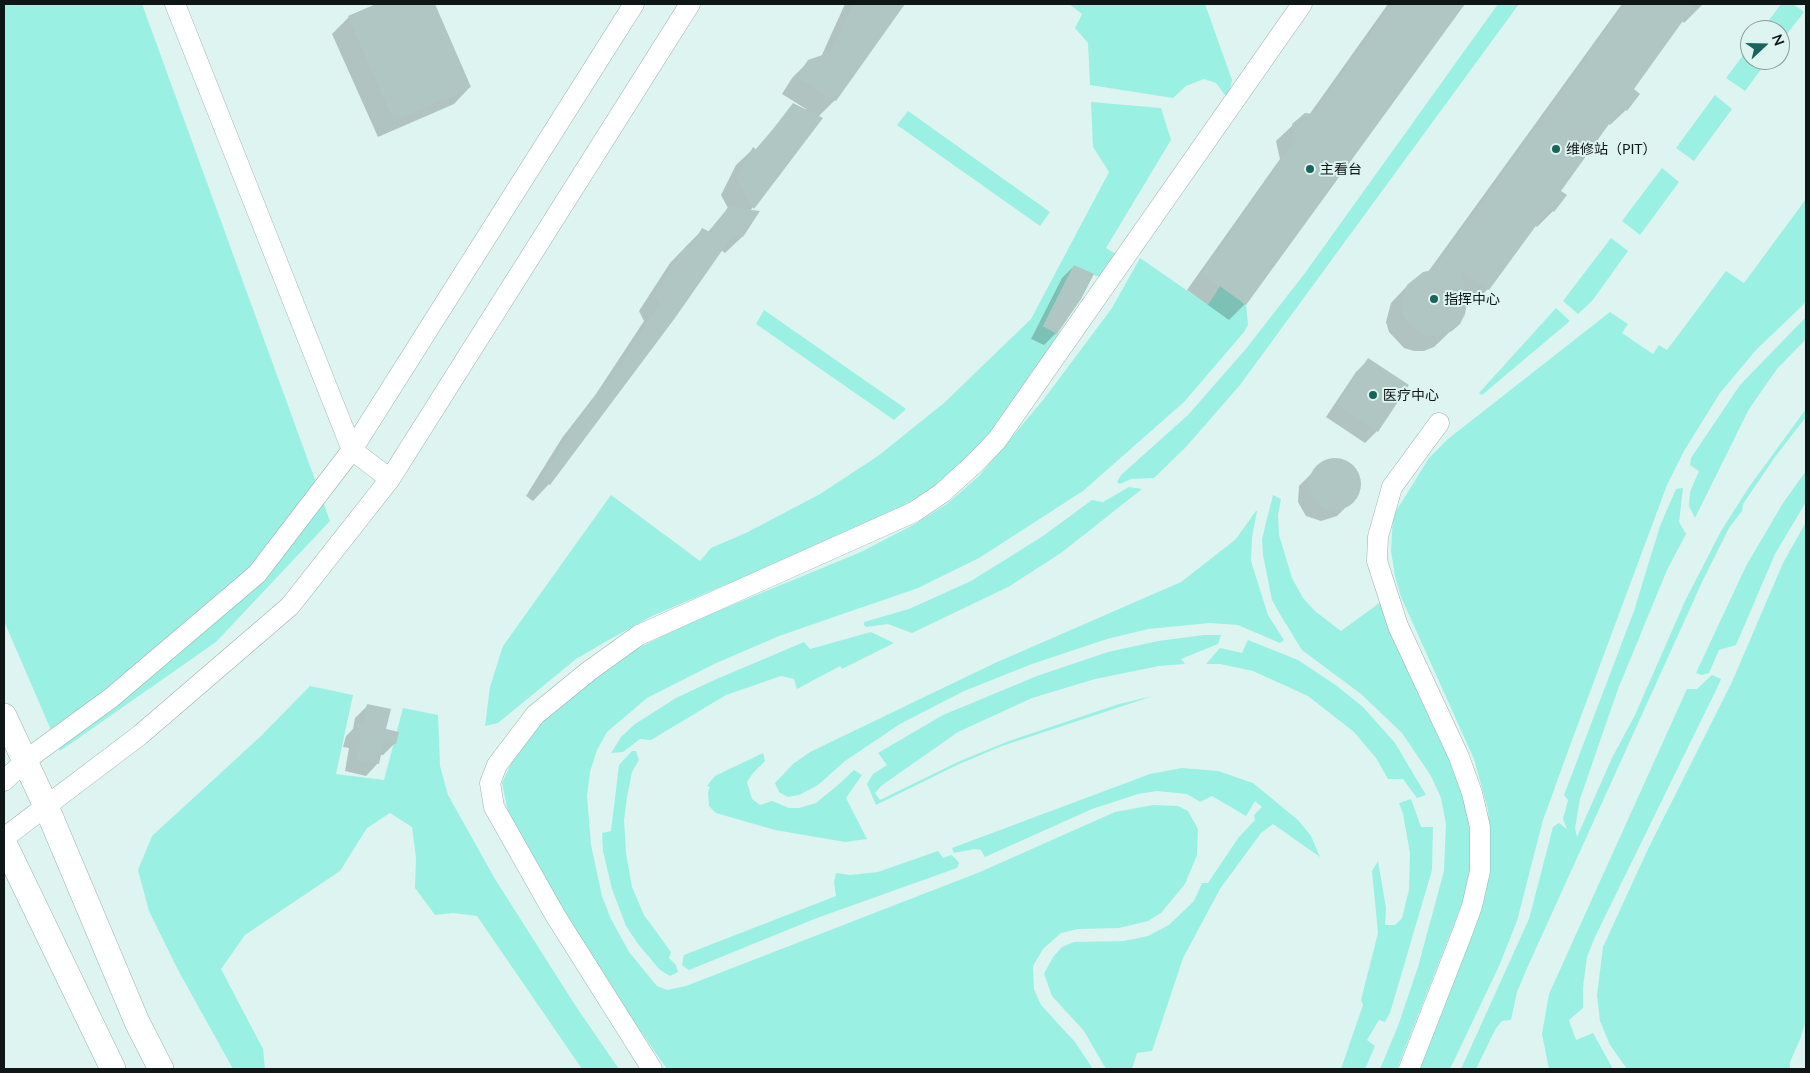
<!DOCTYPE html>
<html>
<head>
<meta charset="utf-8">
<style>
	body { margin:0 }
	#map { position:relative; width:1810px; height:1073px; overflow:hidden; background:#ddf4f0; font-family:Lato,sans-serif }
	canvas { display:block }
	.frame { position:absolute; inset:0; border:5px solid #0f1716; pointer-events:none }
	.north { position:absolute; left:1740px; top:20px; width:50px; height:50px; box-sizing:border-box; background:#ddf4f0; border:1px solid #8b9c99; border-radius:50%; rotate:69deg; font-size:14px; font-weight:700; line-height:20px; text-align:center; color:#0f1716 }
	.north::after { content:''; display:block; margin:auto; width:18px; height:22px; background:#19645d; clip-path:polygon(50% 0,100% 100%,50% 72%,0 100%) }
</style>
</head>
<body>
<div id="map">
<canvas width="1810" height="1073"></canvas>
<div class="frame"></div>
<div class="north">N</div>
</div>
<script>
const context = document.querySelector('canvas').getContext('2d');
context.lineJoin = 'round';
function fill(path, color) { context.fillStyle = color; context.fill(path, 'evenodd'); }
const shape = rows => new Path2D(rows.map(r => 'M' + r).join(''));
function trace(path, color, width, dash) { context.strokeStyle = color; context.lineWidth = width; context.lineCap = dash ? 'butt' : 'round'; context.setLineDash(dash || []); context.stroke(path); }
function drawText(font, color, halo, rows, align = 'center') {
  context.font = font + ' Lato,"Noto Sans SC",sans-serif'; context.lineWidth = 4; context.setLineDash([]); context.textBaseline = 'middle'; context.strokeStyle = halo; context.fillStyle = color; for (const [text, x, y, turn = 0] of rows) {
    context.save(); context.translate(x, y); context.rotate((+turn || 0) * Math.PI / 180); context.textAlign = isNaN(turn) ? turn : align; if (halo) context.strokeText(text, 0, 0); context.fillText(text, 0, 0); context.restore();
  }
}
const green = shape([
	[4,4,142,4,330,521,216,642,60,751,4,621],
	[1069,4,1205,4,1232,80,1229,94,1225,95,1216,83,1204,79,1186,86,1173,98,1090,85,1088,43,1075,28,1082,14],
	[1498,4,1519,4,1240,385,1186,447,1154,478,1131,479,1120,484,1117,482,1121,475,1188,415,1245,350,1305,273],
	[1781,4,1793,4,1804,12,1780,43,1780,30,1762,30],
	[1750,46,1750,60,1768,60,1745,91,1726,78],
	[1715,95,1732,109,1694,161,1676,148],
	[1091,102,1161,108,1171,140,1106,248,1116,254,1105,276,1096,276,1074,265,1043,326,1062,336,1026,389,975,451,952,475,895,511,767,570,725,585,652,616,607,641,576,659,498,723,485,726,490,687,503,646,611,495,700,561,711,548,748,532,820,494,878,456,944,403,1031,319,1109,172,1093,147],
	[908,111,1050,212,1040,226,897,125],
	[1662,168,1679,182,1640,235,1622,221],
	[1806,199,1806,302,1756,350,1720,393,1684,451,1667,485,1571,743,1543,820,1517,921,1499,966,1450,1069,1416,1069,1490,862,1490,836,1488,810,1474,759,1401,597,1395,576,1391,551,1393,516,1429,458,1448,439,1610,312,1628,324,1622,333,1653,354,1659,345,1667,350,1726,271,1744,283],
	[1611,238,1628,251,1592,301,1578,314,1563,301],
	[1140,258,1208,305,1220,286,1246,305,1248,325,1244,332,1184,402,1083,491,979,558,918,588,779,636,714,664,647,698,607,732,597,750,590,772,587,796,591,845,602,896,611,919,629,952,657,986,667,990,686,986,980,872,1115,812,1153,805,1178,806,1188,811,1198,829,1197,855,1185,884,1161,913,1148,921,1119,928,1078,929,1061,933,1043,949,1033,966,1034,989,1041,1005,1075,1042,1093,1069,667,1069,616,996,550,889,508,812,502,783,514,757,534,728,558,705,634,650,696,620,861,552,915,524,947,504,979,476,1044,399,1112,308],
	[1556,308,1570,321,1482,395,1479,393],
	[764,310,906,409,894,420,756,324],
	[1806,317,1806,339,1777,369,1749,409,1695,518,1689,506,1690,492,1699,471,1690,465,1691,458,1740,385],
	[1806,409,1806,417,1775,457,1743,504,1742,511,1729,528,1703,580,1528,966,1517,992,1511,1020,1502,1021,1496,1028,1476,1069,1461,1069,1529,919,1553,827,1559,823,1567,829,1563,819,1568,800,1564,795,1634,611,1660,526,1676,489,1683,488,1679,522,1686,534,1667,570,1618,689,1580,799,1575,828,1577,837,1612,758,1635,715,1685,601,1721,531,1749,487],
	[1806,471,1806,502,1775,554,1736,645,1719,650,1709,673,1702,675,1696,673,1746,566,1783,503],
	[1129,487,1142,489,1061,553,1008,587,912,633,888,624,866,627,864,625,864,622,909,609,971,581,1043,536,1092,500,1103,502],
	[1273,495,1281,499,1278,515,1279,535,1292,578,1303,598,1316,612,1341,631,1382,601,1443,737,1469,809,1471,869,1463,901,1397,1069,1380,1069,1398,1026,1418,967,1444,871,1446,824,1441,798,1431,776,1402,733,1361,694,1302,650,1281,616,1272,600,1263,555,1262,539],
	[1256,511,1257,511,1252,537,1251,561,1268,615,1284,640,1280,643,1238,625,1210,623,1148,629,1107,639,1032,664,964,691,900,724,845,761,818,785,799,795,788,797,779,792,775,783,793,764,810,752,995,663,1181,582,1235,540],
	[1806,522,1806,1019,1801,1037,1790,1062,1790,1069,1627,1069,1610,1045,1600,1021,1597,995,1603,947,1648,849,1732,682,1783,563],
	[871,632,894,643,842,669,840,666,797,689,794,679,781,676,726,695,651,740,640,739,623,752,611,753,621,737,635,724,676,698,712,681,804,642,810,649],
	[1204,635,1221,635,1218,644,1181,659,1185,664,1159,666,1095,679,1032,698,958,732,881,786,875,793,880,800,960,761,1009,741,1119,704,1153,696,1002,746,957,765,876,805,867,784,873,774,887,765,878,753,943,715,1037,676,1108,652,1158,641],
	[1248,640,1298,660,1337,686,1363,707,1395,743,1426,795,1417,798,1403,779,1388,779,1376,758,1354,732,1308,696,1253,671,1220,664,1206,664,1220,648,1242,653],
	[1712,675,1721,679,1718,686,1595,937,1587,957,1583,987,1583,1008,1569,1020,1576,1040,1593,1033,1613,1069,1549,1069,1542,1034,1549,994,1687,689,1697,689],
	[310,686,353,695,336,774,384,780,403,708,438,715,440,766,448,795,495,879,577,1008,619,1069,582,1069,477,916,453,913,435,915,415,888,416,857,412,827,390,813,367,828,340,871,245,935,221,969,263,1049,265,1069,233,1069,178,970,149,911,138,870,152,836,261,736],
	[632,751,636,751,639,760,632,772,627,797,624,820,626,853,632,887,644,915,671,952,669,958,676,965,678,972,670,976,660,970,638,944,626,926,612,889,603,851,602,833,611,831,619,765],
	[763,753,765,761,753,773,747,782,752,799,760,805,772,801,789,808,799,808,816,803,838,785,854,770,862,775,846,798,867,839,845,842,775,830,716,813,709,806,708,791,710,787,707,786,715,776],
	[1182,768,1218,771,1253,783,1298,820,1311,836,1320,857,1273,824,1261,833,1220,889,1183,958,1152,1051,1137,1053,1132,1069,1106,1069,1084,1031,1052,996,1044,974,1053,957,1062,947,1074,942,1124,941,1148,936,1169,925,1194,901,1202,883,1208,883,1239,837,1255,820,1254,815,1262,807,1255,801,1246,816,1212,796,1200,802,1187,794,1157,791,1138,794,1092,809,985,857,981,850,974,849,954,853,952,848,1150,774],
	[1411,799,1421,827,1433,827,1432,870,1390,1013,1385,1022,1379,1020,1367,1040,1375,1046,1369,1060,1365,1069,1341,1069,1363,1005,1361,1000,1378,933,1372,871,1378,861,1386,908,1385,925,1395,925,1402,918,1409,890,1410,853,1403,814,1399,803],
	[938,851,943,858,951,855,956,859,959,863,957,868,817,918,689,970,682,965,684,955,836,896,834,882,836,873,850,875,878,872]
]);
const shadow = shape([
	[379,4,433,4,470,87,454,104,378,137,332,34,349,17],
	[845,4,904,4,835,100,818,117,821,119,750,211,758,212,742,237,725,253,721,250,674,317,549,484,533,501,526,496,562,438,596,394,644,321,639,311,670,263,703,229,708,232,728,208,721,195,736,165,753,149,755,150,794,105,805,111,806,109,782,94,792,78,809,61,821,57],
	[1388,4,1464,4,1245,304,1229,320,1187,290,1280,159,1276,141,1293,125,1309,115],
	[1622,4,1703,4,1684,23,1682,21,1632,90,1626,110,1610,125,1608,123,1559,191,1565,195,1553,211,1537,227,1535,225,1488,289,1472,305,1465,300,1459,323,1434,347,1424,351,1414,351,1404,348,1389,332,1386,322,1391,303,1407,286,1428,272],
	[1074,266,1056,333,1044,345,1031,339,1062,278],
	[1368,360,1377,431,1365,443,1326,417,1356,372],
	[1331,459,1339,459,1353,467,1359,482,1359,490,1350,503,1337,516,1321,521,1306,516,1298,502,1299,486,1323,462],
	[368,705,395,743,383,755,380,755,378,763,366,776,345,771,349,748,343,747,346,736,353,729,355,718]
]);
const building = shape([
	[376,4,435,4,471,87,394,121,348,16],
	[853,4,905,4,836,101,797,77,808,60,831,52],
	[1392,4,1465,4,1246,305,1202,273,1295,141,1292,124,1305,113,1313,114],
	[1625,4,1695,4,1634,89,1640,94,1627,111,1622,106,1561,191,1567,195,1554,212,1549,208,1489,290,1462,270,1467,303,1465,314,1460,324,1452,331,1441,335,1430,336,1420,332,1411,325,1404,316,1402,305,1407,285,1423,272,1433,270],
	[793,103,823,118,754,209,736,178,753,147,757,150],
	[728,207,760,211,743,237,738,233,728,242,675,318,550,485,541,479,578,420,612,376,660,303,654,294,687,245,691,247,702,228,712,233],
	[1074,265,1094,274,1081,299,1057,334,1043,326],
	[1368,358,1409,385,1378,432,1337,405],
	'1309 484a26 26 0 1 1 52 0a26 26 0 1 1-52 0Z',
	[367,704,391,709,386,729,399,732,396,744,384,741,379,764,356,759,361,736,355,735,358,723,363,724]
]);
const minor = shape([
	[175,4,352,450,390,479],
	[4,781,26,760,111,698,257,574,352,450,634,4],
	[4,838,140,735,290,606,390,479,690,4],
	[652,1069,555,915,494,807,490,783,497,765,535,715,589,671,639,635,914,512,942,493,975,463,997,440,1302,4],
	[1409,1069,1461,936,1472,906,1480,871,1480,827,1472,793,1459,757,1398,626,1377,561,1378,537,1392,487,1439,423]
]);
const major = shape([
	[4,716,46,806,137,1022,161,1069],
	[4,843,113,1069]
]);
const markers = [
	[1556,149,5,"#19645d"],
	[1310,169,5,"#19645d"],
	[1434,299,5,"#19645d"],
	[1373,395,5,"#19645d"]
];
const poiNames = [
	["维修站（PIT）",1566,149],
	["主看台",1320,169],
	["指挥中心",1444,299],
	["医疗中心",1383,395]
];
fill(green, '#9bf0e4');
fill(shadow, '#0003');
fill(building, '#afc6c2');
trace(minor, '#9cb2af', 21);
trace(major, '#9cb2af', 26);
trace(minor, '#fff', 20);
trace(major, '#fff', 25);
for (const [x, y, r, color] of markers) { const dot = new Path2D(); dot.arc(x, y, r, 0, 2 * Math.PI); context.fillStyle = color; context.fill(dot); trace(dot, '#ddf4f0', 2); }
drawText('14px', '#0f1716', '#ddf4f0', poiNames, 'left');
</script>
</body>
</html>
